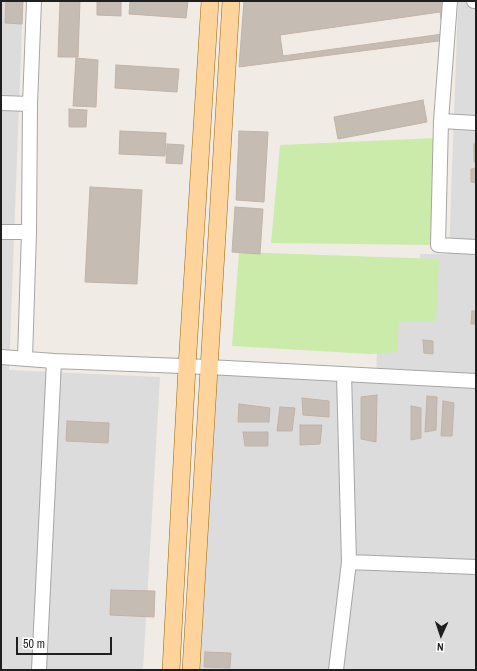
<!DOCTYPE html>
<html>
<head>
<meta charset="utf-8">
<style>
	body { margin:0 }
	#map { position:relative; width:477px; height:671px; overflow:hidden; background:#f0ece5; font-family:"Archivo Narrow",sans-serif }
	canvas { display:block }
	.frame { position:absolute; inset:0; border:2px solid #1f1f1f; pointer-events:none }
	.north { position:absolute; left:421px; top:615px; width:40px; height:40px; -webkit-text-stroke:3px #fff; paint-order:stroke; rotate:183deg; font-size:11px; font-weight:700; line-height:16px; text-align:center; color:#1f1f1f }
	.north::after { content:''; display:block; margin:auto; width:14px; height:18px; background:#1f1f1f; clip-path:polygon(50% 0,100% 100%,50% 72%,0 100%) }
	.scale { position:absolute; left:16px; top:637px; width:96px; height:18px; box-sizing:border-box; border:2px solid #1f1f1f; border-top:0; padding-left:5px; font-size:12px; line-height:14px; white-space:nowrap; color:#1f1f1f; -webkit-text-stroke:3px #fff; paint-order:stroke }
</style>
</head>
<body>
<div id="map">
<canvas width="477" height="671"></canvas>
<div class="frame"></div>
<div class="north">N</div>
<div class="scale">50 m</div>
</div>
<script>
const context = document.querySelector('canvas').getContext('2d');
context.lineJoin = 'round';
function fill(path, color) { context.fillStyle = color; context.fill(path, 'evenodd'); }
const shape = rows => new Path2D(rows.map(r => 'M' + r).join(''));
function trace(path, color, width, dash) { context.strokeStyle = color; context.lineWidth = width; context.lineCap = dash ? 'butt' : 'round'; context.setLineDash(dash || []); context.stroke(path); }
const residential = shape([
	[1,1,23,1,9,370,160,377,143,670,1,670],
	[458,1,476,1,476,670,194,670,211,369,376,378,378,320,417,321,420,254,449,254]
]);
const grass = shape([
	[436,138,438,245,271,243,280,145],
	[239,252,439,259,436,321,399,321,397,352,370,354,232,346]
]);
const building = shape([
	[6,1,23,1,22,24,5,23,6,1],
	[60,1,80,1,78,57,58,57,60,1],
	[97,1,121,1,121,16,97,15,97,1],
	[130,1,188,1,186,18,129,14,130,1],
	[244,1,448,1,446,40,239,67,244,1],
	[440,12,443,34,283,56,280,35,440,12],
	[76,58,98,60,96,107,73,106,76,58],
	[116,65,179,69,177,92,115,88,116,65],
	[423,100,427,122,338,139,334,117,423,100],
	[69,109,87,110,86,127,69,127,69,109],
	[120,131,166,133,165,156,119,154,120,131],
	[239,131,268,132,264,202,236,200,239,131],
	[167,144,184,145,182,164,166,163,167,144],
	[474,144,476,144,476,162,474,162,474,144],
	[476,168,476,183,471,182,471,169,476,168],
	[90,187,142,190,137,284,85,282,90,187],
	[235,207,263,209,260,254,232,252,235,207],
	[472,311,476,311,476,324,471,324,472,311],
	[423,340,433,341,433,354,424,353,423,340],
	[377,395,376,442,361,439,361,397,377,395],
	[427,396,437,397,436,430,425,432,427,396],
	[302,398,329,401,329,417,303,415,302,398],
	[443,401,454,403,452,436,441,436,443,401],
	[239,404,270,408,269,422,238,422,239,404],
	[411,406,421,408,421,438,411,440,411,406],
	[280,407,295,408,292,431,277,431,280,407],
	[67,421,109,423,108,443,66,441,67,421],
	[300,425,322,425,320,444,300,445,300,425],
	[243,432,268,432,268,446,245,446,243,432],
	[111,590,155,591,154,617,110,615,111,590],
	[205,652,231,653,230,668,204,667,205,652]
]);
const minor = shape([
	[450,1,441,121,438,245,476,247],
	[474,1,476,1],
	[1,103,30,104],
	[441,121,476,123],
	[1,232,29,232],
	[1,357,54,361,208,367,476,381],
	[25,358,29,232,30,104,34,1],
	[349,562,476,567],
	[39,670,54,361],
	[336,670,349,562,344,374]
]);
const major = shape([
	[171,670,187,367,210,1],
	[191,670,231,1]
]);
fill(residential, '#dddcdc');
fill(grass, '#caebaa');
fill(building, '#c5bcb4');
trace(building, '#c2b3a7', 1);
trace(minor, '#a6a6a6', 16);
trace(major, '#9a6600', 18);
trace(minor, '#fff', 14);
trace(major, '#fed39c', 17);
</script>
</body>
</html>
